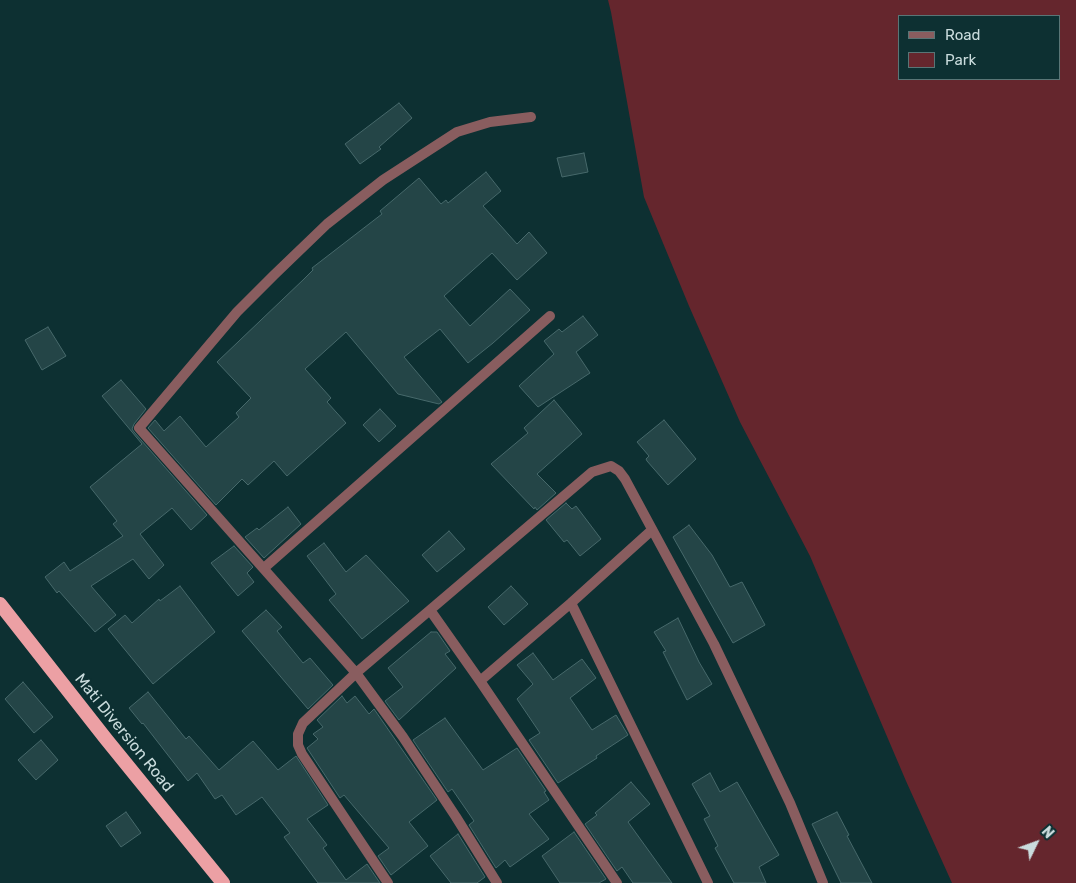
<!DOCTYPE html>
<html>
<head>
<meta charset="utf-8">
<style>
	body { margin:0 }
	#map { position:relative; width:1076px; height:883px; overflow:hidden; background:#0d3032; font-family:Rubik,sans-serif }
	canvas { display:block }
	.legend { position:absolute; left:898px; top:15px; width:162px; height:65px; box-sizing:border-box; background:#0d3032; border:1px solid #597576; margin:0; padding:6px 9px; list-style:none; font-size:15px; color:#cadcdd }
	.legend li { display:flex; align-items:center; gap:10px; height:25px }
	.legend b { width:25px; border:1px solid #597576 }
	.north { position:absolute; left:1011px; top:818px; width:50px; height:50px; -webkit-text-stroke:4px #0d3032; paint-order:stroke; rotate:48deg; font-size:14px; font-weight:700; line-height:20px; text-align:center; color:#cadcdd }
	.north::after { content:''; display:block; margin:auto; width:18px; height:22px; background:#cadcdd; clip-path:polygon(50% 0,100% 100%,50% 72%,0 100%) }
</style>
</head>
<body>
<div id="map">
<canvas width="1076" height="883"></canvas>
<ul class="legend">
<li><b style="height:6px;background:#895d5f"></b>Road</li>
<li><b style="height:14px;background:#65262d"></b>Park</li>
</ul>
<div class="north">N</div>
</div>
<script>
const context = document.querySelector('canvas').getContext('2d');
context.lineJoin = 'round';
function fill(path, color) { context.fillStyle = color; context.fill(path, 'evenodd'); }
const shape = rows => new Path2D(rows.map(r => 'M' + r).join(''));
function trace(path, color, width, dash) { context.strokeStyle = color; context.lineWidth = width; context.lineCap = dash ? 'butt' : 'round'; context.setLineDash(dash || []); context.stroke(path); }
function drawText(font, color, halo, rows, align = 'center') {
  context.font = font + ' Rubik,sans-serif'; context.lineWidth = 4; context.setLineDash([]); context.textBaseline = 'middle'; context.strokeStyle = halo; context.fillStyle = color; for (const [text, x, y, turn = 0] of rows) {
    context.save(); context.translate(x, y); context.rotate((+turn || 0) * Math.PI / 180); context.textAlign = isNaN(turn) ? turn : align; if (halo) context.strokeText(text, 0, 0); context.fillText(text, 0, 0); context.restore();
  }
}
const green = shape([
	[608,0,1076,0,1076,883,952,883,906,781,810,556,740,422,689,306,644,197,611,12],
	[900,16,1060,16,1060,79,900,79]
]);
const building = shape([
	[399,103,412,118,379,147,381,149,360,164,345,144,399,103],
	[584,153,588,172,562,177,557,158,584,153],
	[486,172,501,191,483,206,517,244,529,232,547,253,517,280,492,253,444,296,470,326,510,289,530,310,493,343,468,363,440,329,404,357,442,402,439,404,398,394,346,332,305,369,331,398,327,402,346,423,287,476,274,461,248,485,242,479,216,505,148,428,155,420,164,431,180,416,206,447,239,417,236,413,251,398,217,362,304,279,313,270,312,268,382,214,380,211,419,178,441,204,446,200,448,203,486,172],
	[583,316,598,335,576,352,590,373,538,407,519,386,554,354,544,341,559,329,562,332,583,316],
	[48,327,66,356,42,370,25,340,48,327],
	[121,380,146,409,134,424,132,429,134,432,207,515,191,530,172,508,140,534,164,565,149,579,133,559,91,586,116,615,95,632,59,591,57,593,45,577,64,562,70,571,123,536,113,524,117,521,90,487,142,444,102,396,121,380],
	[554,400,582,434,537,474,556,493,537,510,535,507,534,509,491,464,528,433,524,428,554,400],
	[380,409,396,426,379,442,363,425,380,409],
	[664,420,696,459,668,485,647,461,646,459,649,456,637,442,664,420],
	[566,503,572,509,576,506,601,539,580,556,567,540,564,542,546,520,566,503],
	[288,507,301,524,264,558,245,537,257,528,259,530,288,507],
	[689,525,712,555,730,587,742,582,765,625,733,643,673,537,689,525],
	[449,531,465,549,437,572,422,555,449,531],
	[324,543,346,572,366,555,409,601,362,639,329,600,336,594,307,556,324,543],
	[234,546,253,567,247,573,254,582,238,596,211,563,234,546],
	[180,586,215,632,153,684,108,629,125,615,132,623,159,599,160,601,180,586],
	[511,586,528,604,504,625,488,607,511,586],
	[266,610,282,627,277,631,303,663,310,658,333,685,308,709,242,631,266,610],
	[678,618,699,662,712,684,687,700,663,652,666,651,654,632,678,618],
	[431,632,437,632,450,651,445,654,456,668,399,720,385,701,403,687,388,668,431,632],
	[533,653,553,680,582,659,596,678,570,698,592,730,616,715,628,735,596,756,597,758,558,783,529,740,540,733,517,699,533,684,517,665,533,653],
	[23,682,53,717,34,733,5,699,23,682],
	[148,692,186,739,189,736,219,770,253,741,278,770,296,756,328,805,307,819,327,845,323,848,346,880,367,864,380,883,318,883,284,837,290,833,262,797,236,815,222,795,215,799,197,773,188,781,143,723,142,724,129,708,148,692],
	[342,696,347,703,355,696,369,714,374,709,437,800,409,822,428,846,391,875,378,856,389,848,344,795,340,798,307,748,318,739,313,734,323,727,317,720,342,696],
	[445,718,483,770,517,748,546,791,544,792,549,800,529,814,549,839,510,867,505,860,496,868,469,825,474,821,452,789,448,792,413,740,445,718],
	[41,740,58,760,36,780,18,760,41,740],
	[710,773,720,792,737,782,779,855,759,867,766,883,734,883,715,848,718,846,704,819,710,816,692,784,710,773],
	[631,782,650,804,628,822,672,883,633,883,622,867,617,871,585,824,597,815,595,813,631,782],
	[126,812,141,833,121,847,106,826,126,812],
	[837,812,849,835,847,836,872,883,841,883,812,824,837,812],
	[574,832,606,879,599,883,560,883,542,856,574,832],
	[458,834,485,877,477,883,451,883,430,856,458,834]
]);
const minor = shape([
	[264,568,550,316],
	[571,603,708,883],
	[430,610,480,681,617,883],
	[480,681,571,603,652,530],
	[388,883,302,754,298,745,298,734,303,723,356,673,592,472,611,466,619,471,625,479,714,644,790,803,823,883],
	[497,883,456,817,403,737,356,673,139,428,237,312,274,275,327,224,383,180,457,132,490,122,531,117]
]);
const trunk = shape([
	[0,604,106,739,223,883]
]);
const streetNames = [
	["Mati Diversion Road",124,733,51]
];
fill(green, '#65262d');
fill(building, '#244547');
trace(building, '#47696b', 1);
trace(minor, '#895d5f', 10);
trace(trunk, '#eca0a4', 14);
drawText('16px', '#cadcdd', '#0d3032', streetNames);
</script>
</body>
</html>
